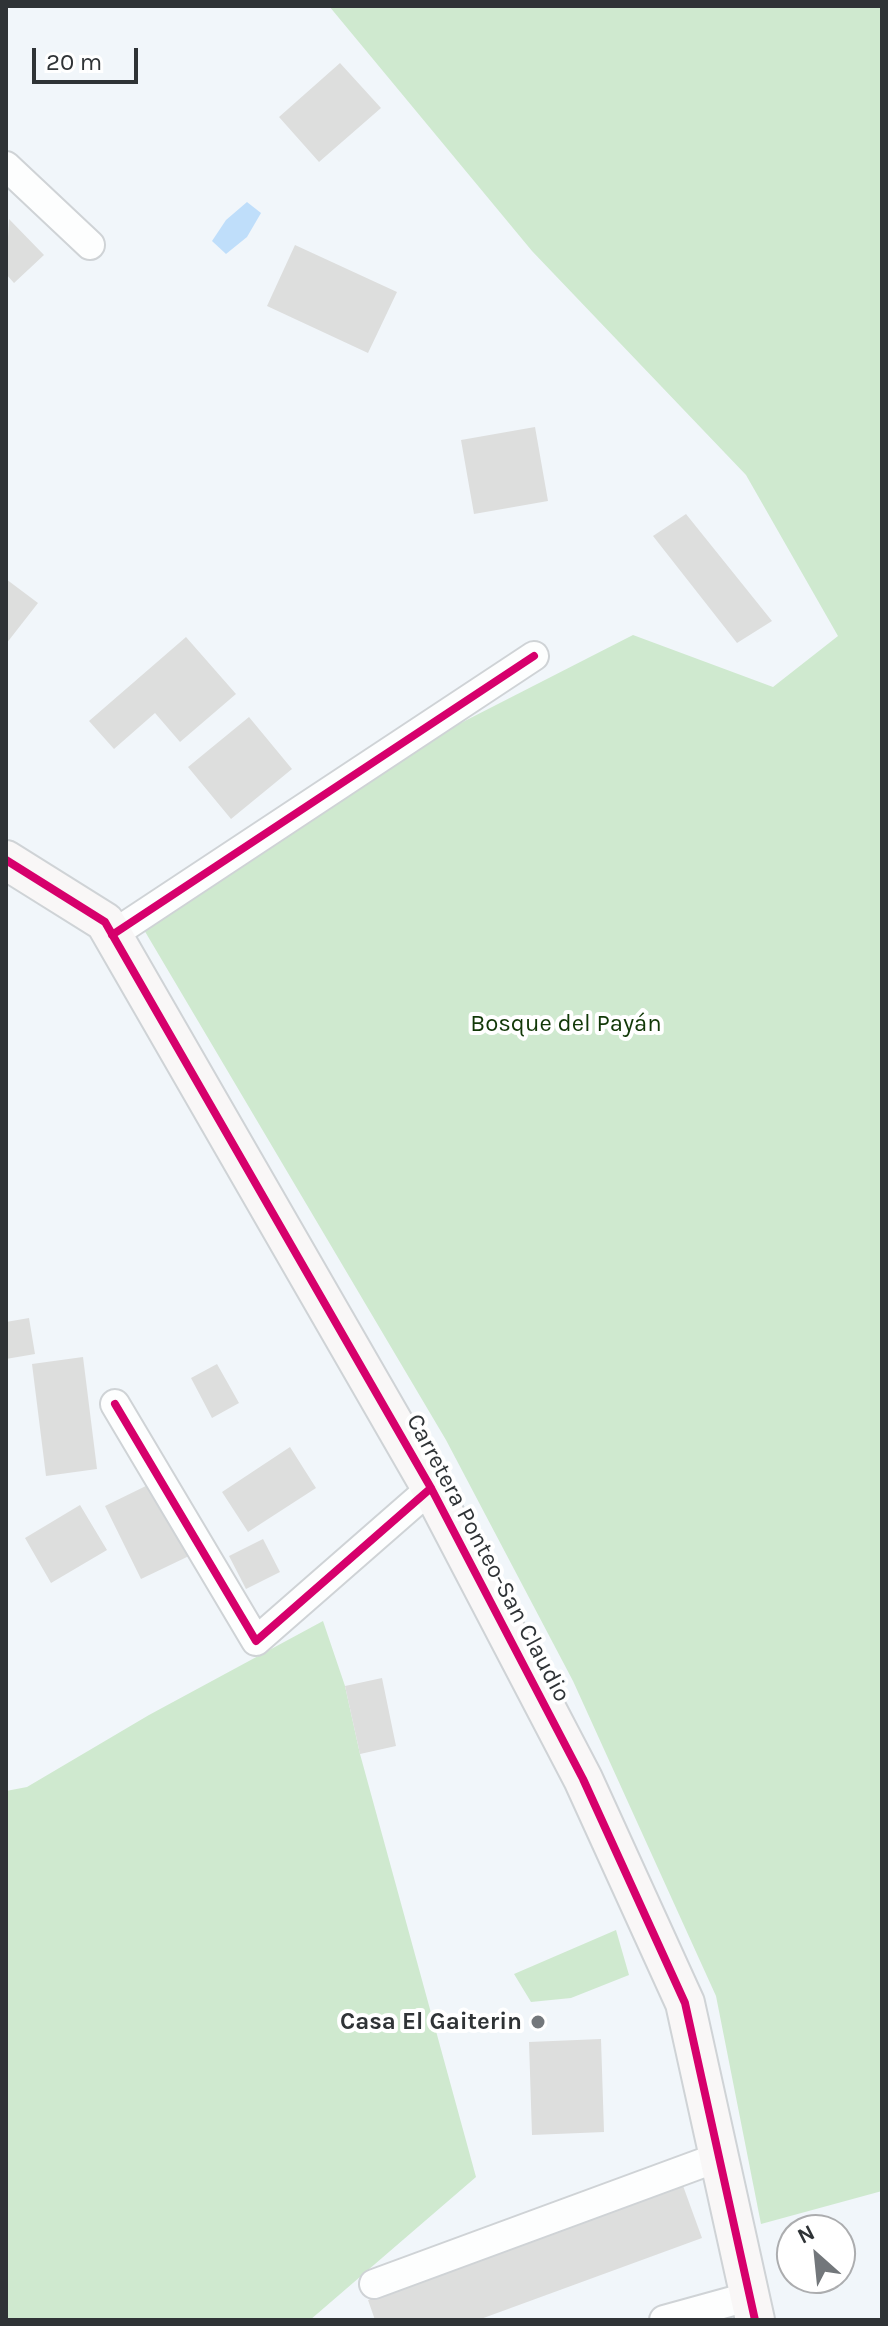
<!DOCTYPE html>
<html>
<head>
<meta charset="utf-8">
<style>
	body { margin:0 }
	#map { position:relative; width:888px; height:2326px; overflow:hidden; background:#f1f6fa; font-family:Karla,sans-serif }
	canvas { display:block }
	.frame { position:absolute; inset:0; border:8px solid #2f3336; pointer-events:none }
	.north { position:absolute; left:776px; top:2214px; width:80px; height:80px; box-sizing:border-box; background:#fff; border:2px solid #acadaf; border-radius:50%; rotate:333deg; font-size:22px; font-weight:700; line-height:32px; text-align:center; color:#2f3336 }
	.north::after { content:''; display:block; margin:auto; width:28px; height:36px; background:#73777b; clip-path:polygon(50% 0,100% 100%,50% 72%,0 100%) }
	.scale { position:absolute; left:32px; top:48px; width:106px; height:36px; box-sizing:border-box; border:4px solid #2f3336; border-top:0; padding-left:10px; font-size:24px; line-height:28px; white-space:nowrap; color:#2f3336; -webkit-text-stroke:6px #fff; paint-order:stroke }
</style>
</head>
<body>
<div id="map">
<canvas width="888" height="2326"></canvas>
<div class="frame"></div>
<div class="north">N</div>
<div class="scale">20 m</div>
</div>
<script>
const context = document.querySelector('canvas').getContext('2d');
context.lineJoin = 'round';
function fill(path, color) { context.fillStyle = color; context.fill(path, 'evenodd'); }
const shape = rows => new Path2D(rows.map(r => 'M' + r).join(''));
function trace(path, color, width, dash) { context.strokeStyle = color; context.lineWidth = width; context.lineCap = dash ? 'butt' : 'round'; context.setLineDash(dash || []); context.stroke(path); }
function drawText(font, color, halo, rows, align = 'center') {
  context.font = font + ' Karla,sans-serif'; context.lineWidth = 8; context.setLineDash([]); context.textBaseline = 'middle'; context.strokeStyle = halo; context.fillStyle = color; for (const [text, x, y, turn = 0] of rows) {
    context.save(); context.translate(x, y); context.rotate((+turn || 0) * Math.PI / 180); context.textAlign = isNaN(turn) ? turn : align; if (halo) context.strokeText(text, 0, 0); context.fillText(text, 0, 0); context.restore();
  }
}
const green = shape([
	[329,6,882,6,882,2191,761,2224,716,1996,573,1681,446,1440,137,918,312,799,633,635,773,687,838,636,746,475,532,251],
	[323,1621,345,1686,360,1754,476,2177,310,2320,6,2320,6,1791,27,1787,149,1715],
	[616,1930,629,1975,571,1998,531,2002,514,1974]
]);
const water = shape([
	[247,202,261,213,247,237,226,254,212,241,226,220]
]);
const building = shape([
	[340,63,381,108,319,162,279,117],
	[9,219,44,255,14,283,6,274],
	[295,245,397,292,368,353,267,306],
	[535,427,548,501,474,514,461,440],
	[686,514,772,621,737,643,653,536],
	[6,579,38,603,6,644],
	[186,637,236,694,180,742,155,713,114,749,89,721],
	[249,717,292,769,231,819,188,767],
	[29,1318,35,1354,6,1359,6,1322],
	[83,1357,97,1469,46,1476,32,1364],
	[217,1364,239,1403,212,1418,191,1378],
	[290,1447,316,1488,248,1532,222,1492],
	[152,1483,189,1556,141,1579,105,1506],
	[80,1505,107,1550,51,1583,25,1538],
	[263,1539,280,1572,246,1589,229,1556],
	[382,1678,396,1746,360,1754,345,1686],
	[601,2039,604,2132,532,2135,529,2042],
	[682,2183,702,2238,478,2320,375,2320,368,2300]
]);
const street = shape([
	[6,166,90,245],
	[112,935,534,656],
	[115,1404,256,1641,431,1488],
	[374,2284,719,2157],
	[664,2320,751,2296]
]);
const secondary = shape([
	[6,860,105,922,431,1488,583,1779,685,2003,755,2320]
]);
const cycleway = shape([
	[6,860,105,922,431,1488,583,1779,685,2003,755,2320],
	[112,935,534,656],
	[115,1404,256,1641,431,1488]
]);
const markers = [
	[538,2022,8,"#73777b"]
];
const parkNames = [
	["Bosque del Payán",566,1024]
];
const streetNames = [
	["Carretera Ponteo-San Claudio",488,1558,62]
];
const poiNames = [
	["Casa El Gaiterin",522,2022]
];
fill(green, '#cfe9cf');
fill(water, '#bfdefa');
fill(building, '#dddedd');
trace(street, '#cfd3d6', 32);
trace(secondary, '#cfd3d6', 42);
trace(street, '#fdfefe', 28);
trace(secondary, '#f9f7f7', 38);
trace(cycleway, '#d6006c', 8);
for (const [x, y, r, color] of markers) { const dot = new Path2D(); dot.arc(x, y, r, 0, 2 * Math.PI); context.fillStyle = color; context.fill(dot); trace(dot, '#fff', 3); }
drawText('24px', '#113807', '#fff', parkNames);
drawText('24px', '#2f3336', '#fff', streetNames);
drawText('bold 24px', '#2f3336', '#fff', poiNames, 'right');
</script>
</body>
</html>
